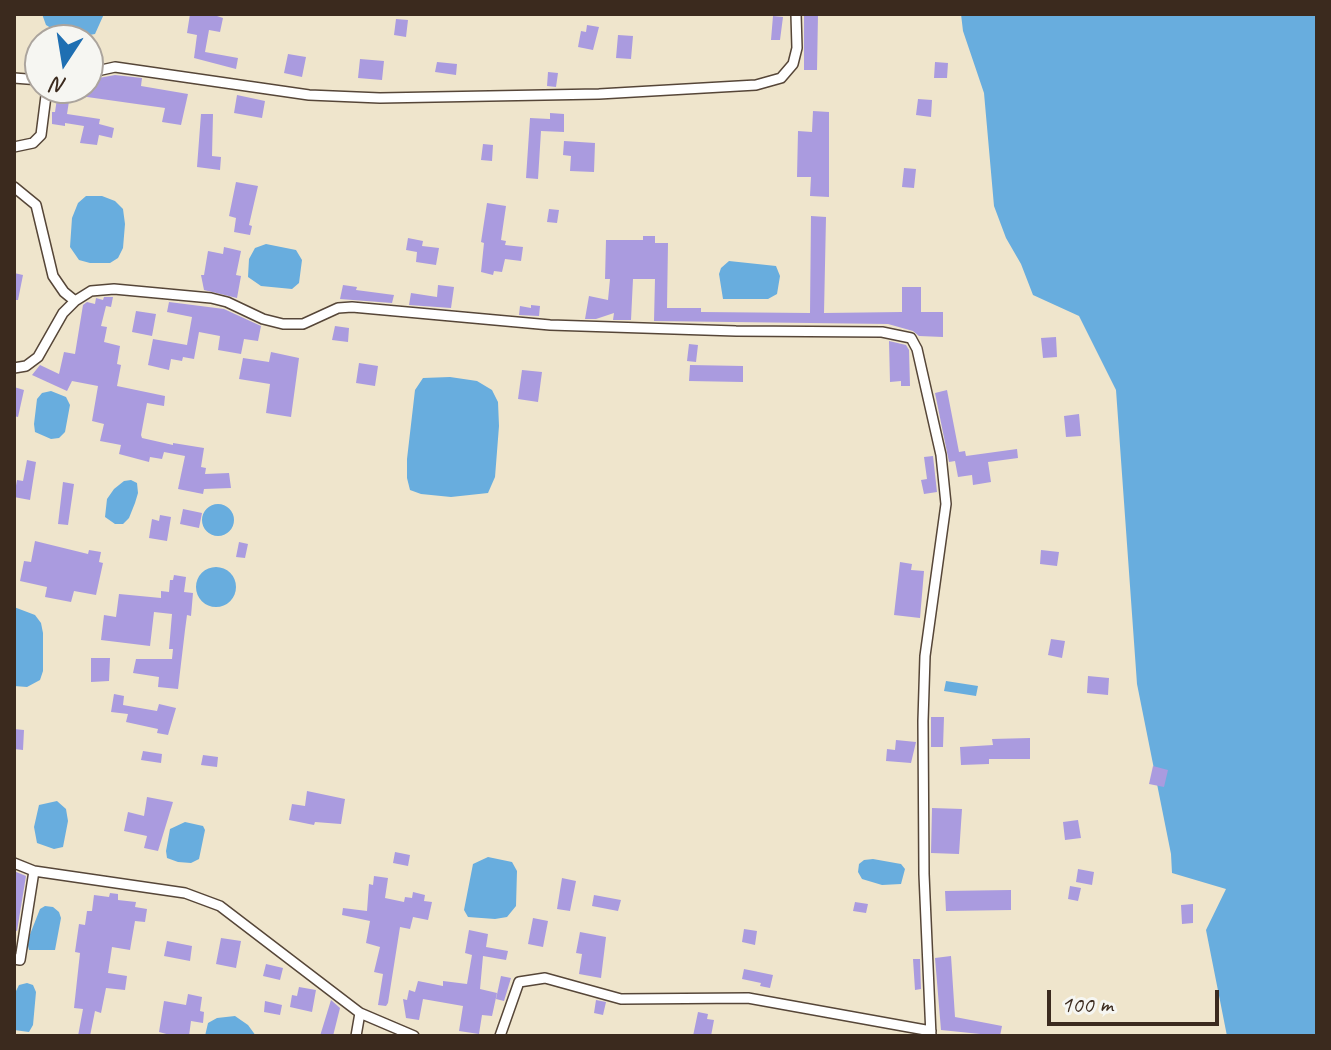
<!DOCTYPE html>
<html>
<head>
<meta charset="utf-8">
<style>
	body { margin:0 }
	#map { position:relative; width:1331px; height:1050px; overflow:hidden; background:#efe5cc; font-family:Caveat,sans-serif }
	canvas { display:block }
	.frame { position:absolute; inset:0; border:16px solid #3b2a1e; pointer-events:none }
	.north { position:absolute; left:24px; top:24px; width:80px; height:80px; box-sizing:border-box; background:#f6f6f2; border:2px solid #aba49d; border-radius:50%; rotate:192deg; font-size:22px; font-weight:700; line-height:32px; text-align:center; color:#3b2a1e }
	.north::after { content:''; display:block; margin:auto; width:28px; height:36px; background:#1f6fb2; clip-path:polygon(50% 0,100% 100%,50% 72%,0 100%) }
	.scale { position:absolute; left:1047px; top:990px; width:172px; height:36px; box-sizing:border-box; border:4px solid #3b2a1e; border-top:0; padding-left:10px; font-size:24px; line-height:28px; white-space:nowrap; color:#3b2a1e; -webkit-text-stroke:6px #f6f6f2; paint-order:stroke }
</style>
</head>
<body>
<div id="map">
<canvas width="1331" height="1050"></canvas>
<div class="frame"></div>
<div class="north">N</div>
<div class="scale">100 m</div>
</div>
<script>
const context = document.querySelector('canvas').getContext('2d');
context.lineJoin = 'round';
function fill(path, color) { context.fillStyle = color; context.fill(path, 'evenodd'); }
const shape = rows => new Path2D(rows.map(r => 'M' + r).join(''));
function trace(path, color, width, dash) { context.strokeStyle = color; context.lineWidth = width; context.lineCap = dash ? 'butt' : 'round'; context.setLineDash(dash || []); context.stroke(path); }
const water = shape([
	[42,14,104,14,95,34,84,36,54,30,46,25],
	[961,14,1317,14,1317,1036,1227,1036,1206,930,1226,889,1172,873,1171,854,1137,684,1116,390,1079,316,1033,295,1021,264,1006,238,994,206,984,93,963,31],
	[86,196,102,196,115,201,123,209,125,224,123,248,118,258,110,263,90,263,79,260,70,247,72,218,78,203],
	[266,244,296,250,302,260,299,283,292,289,261,286,248,277,249,259,255,248],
	[729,261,776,266,780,276,777,294,768,299,723,299,719,274,721,268],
	[450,377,477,381,492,390,498,402,499,426,495,477,488,493,451,497,421,494,410,490,407,478,407,459,415,390,423,378],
	[51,391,66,397,70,405,65,432,59,438,51,439,35,432,34,424,37,399,42,393],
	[131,480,137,483,138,493,135,503,129,518,123,524,115,524,105,517,107,499,114,489,124,481],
	'202 520a16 16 0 1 1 32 0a16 16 0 1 1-32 0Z',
	'196 587a20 20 0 1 1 40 0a20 20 0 1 1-40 0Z',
	[14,607,35,615,41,623,43,633,43,671,40,680,27,687,14,686],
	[946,681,978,686,976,696,944,691],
	[57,801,66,809,68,821,63,847,54,849,37,843,34,827,39,805],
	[185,822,203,826,205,830,199,859,191,863,178,862,167,858,166,851,170,829],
	[488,857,512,862,517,871,516,906,507,917,495,919,468,917,464,910,473,864],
	[873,859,901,864,905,869,901,884,882,885,862,879,858,872,859,864,864,860],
	[45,906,53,907,59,912,61,918,55,950,29,950,27,942,40,909],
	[27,983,33,985,36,992,33,1025,29,1032,14,1030,14,995,19,985],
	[235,1016,248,1025,256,1036,205,1036,208,1023,217,1018]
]);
const building = shape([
	[190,14,211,14,223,18,220,32,209,30,205,52,238,58,236,69,194,58,197,35,187,33],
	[804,14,818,14,817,70,804,70],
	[773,16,783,17,780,40,771,40],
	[396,19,408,20,406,37,394,35],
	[587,25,599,27,593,50,578,47,581,31,586,32],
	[618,35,633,36,631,59,616,58],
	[88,39,98,54,97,59,88,65],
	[288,54,306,57,302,77,284,73],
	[360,59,384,61,382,80,358,78],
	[437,62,457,64,456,75,435,72],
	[935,62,948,63,947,78,934,78],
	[548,72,558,73,556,87,547,86],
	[115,75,142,78,141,86,188,94,181,125,162,122,165,108,80,96,81,88,88,88,88,80],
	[58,92,70,95,67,114,100,119,99,124,114,128,112,138,99,135,97,145,80,143,84,126,65,123,65,126,52,124,52,112,55,112],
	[237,95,265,101,262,118,234,113],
	[918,99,932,100,931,117,916,115],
	[813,111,829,112,829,197,810,196,811,177,797,177,798,131,812,132],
	[550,113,564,114,564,132,541,131,538,179,526,178,530,118,550,119],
	[201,114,213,114,212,156,221,157,220,170,197,167],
	[564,141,595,143,594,172,570,171,571,156,563,155],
	[483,144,493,145,492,161,481,160],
	[904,168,916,169,914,188,902,187],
	[236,182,258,186,249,225,252,226,250,235,234,232,236,218,229,216],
	[487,203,506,206,501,240,506,241,505,245,523,247,521,261,505,259,502,272,494,271,493,275,481,272,484,243,481,242],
	[549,209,559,210,557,223,547,222],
	[811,216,826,217,824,313,902,312,902,287,921,287,921,312,943,312,943,337,919,336,913,331,888,324,654,321,655,279,633,279,631,320,613,320,614,313,596,319,585,319,589,296,608,300,610,279,605,279,606,240,643,240,643,236,655,236,655,243,668,243,667,308,701,308,701,312,810,313],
	[408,238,423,241,422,246,439,248,436,265,416,262,417,252,406,250],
	[224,247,241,251,236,275,241,276,237,298,204,290,201,275,204,275,208,251,223,254],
	[14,273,23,275,18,300,14,300],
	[343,285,357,287,356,290,394,295,392,303,340,299],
	[438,285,454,287,451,308,409,305,411,293,437,297],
	[104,297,113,297,111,307,106,306,101,326,107,327,104,342,120,346,117,364,121,365,117,386,165,396,164,406,147,403,141,435,142,438,173,445,173,443,204,448,201,467,206,468,205,474,229,473,231,488,204,489,203,494,178,489,185,456,164,452,162,459,150,457,149,462,119,454,121,445,100,441,104,424,92,421,98,386,72,381,67,391,32,375,40,365,59,374,64,352,75,354,83,305,87,302,95,304,96,298,103,300],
	[169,302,224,309,261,326,258,341,244,339,241,354,218,350,220,336,199,332,194,359,183,357,182,361,171,359,169,370,148,365,153,339,187,345,192,317,167,312],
	[531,305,540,306,539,316,519,315,520,306,531,308],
	[136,311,156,314,152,336,132,332],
	[335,326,349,328,348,342,332,340],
	[1056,337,1057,357,1043,358,1041,338],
	[889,341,906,345,909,350,910,386,901,386,901,381,890,382],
	[689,344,698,345,696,362,687,361],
	[271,352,299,358,291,417,266,413,270,384,239,379,243,358,269,362],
	[359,363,378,366,375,386,356,383],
	[690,365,743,366,743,382,689,381],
	[522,370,542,372,538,402,518,399],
	[14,387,24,390,18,417,14,416],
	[947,390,959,452,965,451,966,456,1017,449,1018,458,988,462,991,482,973,485,972,475,958,477,955,461,949,462,935,393],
	[1079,414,1081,436,1066,437,1064,416],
	[933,456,937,492,924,494,921,480,927,479,924,457],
	[27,460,36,462,30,500,14,497,17,480,23,481],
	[63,482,74,484,68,525,58,524],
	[183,509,202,513,199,528,180,524],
	[160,515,171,517,167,541,149,538,152,519,159,521],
	[35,541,88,554,89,550,101,552,99,562,103,563,96,595,74,591,71,602,45,597,47,587,20,581,24,561,31,562],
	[239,542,248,544,245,558,236,557],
	[1041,550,1059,552,1057,566,1040,564],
	[900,562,912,564,911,570,924,571,920,618,894,615],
	[174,575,186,577,184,592,193,593,191,616,187,615,185,630,178,689,158,687,159,677,133,673,136,659,172,659,173,649,169,649,172,614,154,612,150,646,101,640,104,615,116,617,119,594,161,598,161,591,169,592,170,580,173,580],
	[1051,639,1065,641,1062,658,1048,655],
	[91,658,110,658,109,681,91,682],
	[1088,676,1109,678,1108,695,1087,693],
	[114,694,124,696,123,705,157,711,159,704,176,708,168,735,157,733,158,729,126,722,128,714,111,712],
	[931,717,944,717,943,747,931,747],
	[14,729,24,730,23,750,14,749],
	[1030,738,1030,759,989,759,989,764,961,765,960,747,993,745,992,739],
	[896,740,916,742,911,763,886,761,887,749,895,750],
	[143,751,162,754,161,763,141,760],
	[203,755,218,757,217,767,201,765],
	[1153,766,1168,770,1164,787,1149,784],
	[307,791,345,799,341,824,315,822,314,825,289,820,292,804,305,806],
	[147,797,173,802,158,851,144,848,147,836,124,831,128,812,144,816],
	[932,808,962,809,959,854,931,853],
	[1078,820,1081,838,1065,840,1063,822],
	[395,852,410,855,408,866,393,863],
	[1078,869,1094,872,1092,885,1076,882],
	[14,871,26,876,17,931,14,930],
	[374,876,388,878,385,898,404,902,405,897,412,898,413,892,425,895,424,901,432,902,428,920,413,917,410,929,400,927,388,1003,386,1006,378,1005,383,974,374,972,380,947,366,943,370,921,342,915,343,908,367,911,369,884,373,885],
	[562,878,576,881,570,911,557,909],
	[1070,886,1081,888,1078,901,1068,899],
	[1011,890,1011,910,946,911,945,891],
	[110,893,118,894,118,900,136,902,135,907,147,909,145,922,135,921,130,950,112,947,108,973,127,976,125,990,106,988,101,1013,95,1011,90,1036,78,1036,83,1009,74,1008,80,953,75,952,79,924,85,925,87,911,92,911,94,895,109,897],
	[594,895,621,900,618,911,592,906],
	[855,902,868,904,866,913,853,911],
	[1193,904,1193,923,1182,924,1181,905],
	[533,918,548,921,543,947,528,944],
	[744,929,757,931,755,945,742,942],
	[469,930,488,934,486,947,508,951,506,960,483,956,480,989,497,993,492,1016,482,1015,479,1034,459,1031,463,1006,423,999,419,1020,406,1018,403,999,407,1000,409,990,415,992,418,981,443,986,443,981,467,984,472,955,465,953],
	[580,932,606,937,601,978,579,974,582,954,576,953],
	[221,938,241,941,236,968,216,964],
	[167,941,192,946,190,961,164,956],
	[951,956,955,1017,1002,1026,1000,1036,941,1030,935,958],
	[913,959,920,959,921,989,915,990],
	[266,964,283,968,280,980,263,976],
	[744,969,773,975,770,988,760,986,761,983,742,979],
	[501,976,511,978,504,1001,496,999],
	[299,987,316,990,312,1012,290,1007,292,995,297,996],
	[188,994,202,997,200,1011,204,1012,203,1023,191,1021,189,1036,174,1036,159,1032,164,1001,186,1005],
	[331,1000,340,1008,333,1036,320,1036],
	[596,1000,606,1002,603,1015,594,1013],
	[265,1001,282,1005,280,1015,264,1012],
	[698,1012,708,1014,707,1019,714,1020,711,1036,693,1036]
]);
const street = shape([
	[88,73,115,67,309,95,380,98,599,94,756,85,781,78,793,64,797,48,796,14],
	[14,78,40,80],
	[14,147,33,143,41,135,47,88],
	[14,187,36,205,53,276,64,292,75,301],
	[14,368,26,366,38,357,63,313,75,301,91,291,114,289,211,298,227,302,263,319,283,324,303,324,338,308,352,307,550,325,736,331,882,332,911,338,917,349,941,455,946,504,925,656,923,721,924,874,931,1036],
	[14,863,34,871,185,893,220,906,360,1013,414,1036],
	[14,959,20,960,34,871],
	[356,1036,360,1013],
	[500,1036,519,982,545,978,621,999,748,998,931,1031]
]);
fill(water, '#68adde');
fill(building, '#aa9bdf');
trace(street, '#564638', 12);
trace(street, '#fff', 9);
</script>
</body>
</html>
